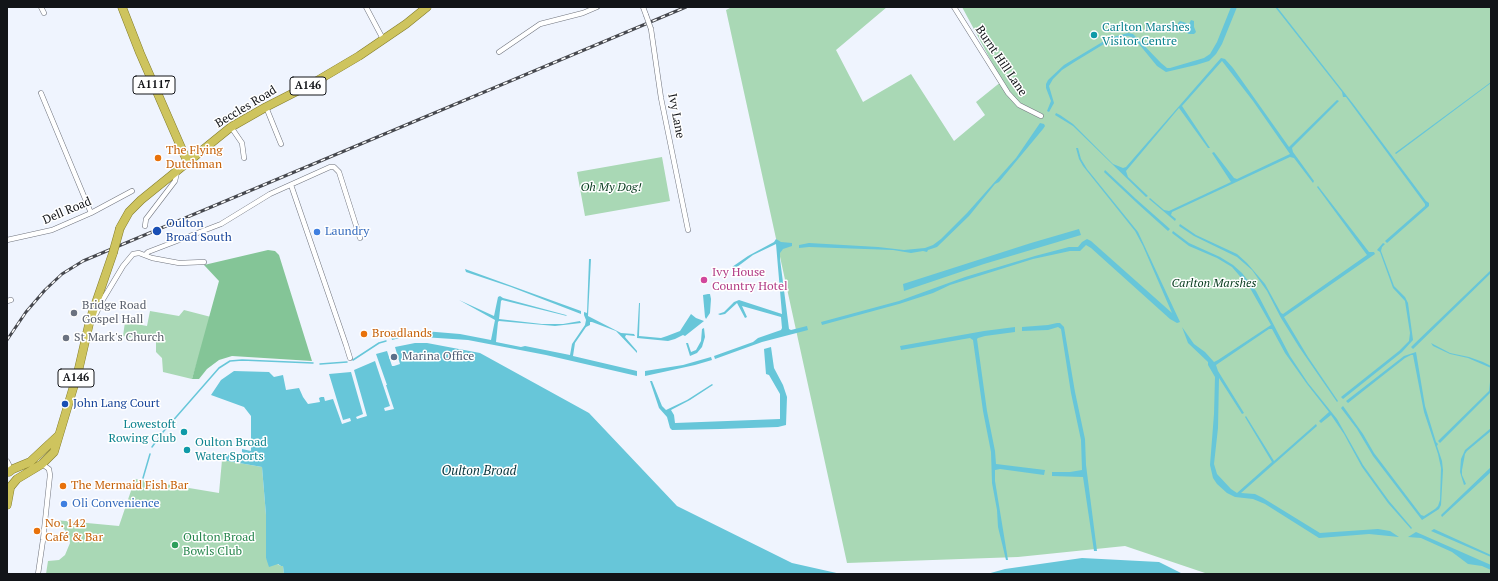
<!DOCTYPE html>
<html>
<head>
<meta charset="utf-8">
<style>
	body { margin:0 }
	#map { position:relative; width:1498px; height:581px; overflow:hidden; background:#eff4fe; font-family:"PT Serif",serif }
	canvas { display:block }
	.frame { position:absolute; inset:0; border:8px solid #121418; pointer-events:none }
</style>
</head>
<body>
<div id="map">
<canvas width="1498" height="581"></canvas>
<div class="frame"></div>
</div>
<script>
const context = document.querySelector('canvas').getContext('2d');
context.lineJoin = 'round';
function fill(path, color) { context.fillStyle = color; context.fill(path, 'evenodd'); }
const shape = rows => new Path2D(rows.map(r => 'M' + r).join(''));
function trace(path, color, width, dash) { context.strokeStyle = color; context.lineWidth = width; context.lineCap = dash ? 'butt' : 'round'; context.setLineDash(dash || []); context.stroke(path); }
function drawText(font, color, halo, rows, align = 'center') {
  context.font = font + ' "PT Serif",serif'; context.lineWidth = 3; context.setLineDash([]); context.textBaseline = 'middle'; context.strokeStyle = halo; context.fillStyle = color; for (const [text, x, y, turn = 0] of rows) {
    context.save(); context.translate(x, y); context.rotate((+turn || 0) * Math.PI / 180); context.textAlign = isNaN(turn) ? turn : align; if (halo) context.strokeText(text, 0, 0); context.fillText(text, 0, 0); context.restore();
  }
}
const green = shape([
	[732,7,887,7,836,50,863,102,911,74,954,141,985,115,976,102,1002,81,962,7,1491,7,1491,574,1208,574,1125,546,1018,557,847,563,726,10],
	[662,157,670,201,585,216,577,172],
	[184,310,211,317,192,379,163,372,162,358,156,352,156,342,123,336,125,322,147,326,150,311,179,316],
	[222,460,262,467,266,515,266,558,281,566,283,566,284,574,46,574,48,561,59,560,65,555,70,543,69,536,65,530,55,520,119,526,135,479,219,493]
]);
const forest = shape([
	[268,250,275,251,279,255,312,361,232,356,219,360,207,369,199,379,192,379,219,281,204,265]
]);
const water = shape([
	[1231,7,1237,7,1222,44,1216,54,1209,61,1196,65,1166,72,1157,66,1134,38,1128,36,1115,39,1104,44,1076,61,1062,70,1053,79,1049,86,1054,103,1049,112,1047,111,1051,101,1046,88,1046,84,1048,80,1064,65,1109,38,1128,33,1133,34,1161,63,1167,68,1170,68,1204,58,1210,54,1217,42],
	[1275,7,1277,7,1354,105,1426,201,1429,203,1429,206,1387,243,1385,241,1425,206,1425,204,1346,97,1343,97,1342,92],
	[1191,20,1194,21,1194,27,1196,32,1194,34,1189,34,1178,28,1178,23,1180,21,1189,24],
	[1221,58,1225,59,1233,68,1289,147,1337,100,1339,101,1292,148,1293,152,1314,181,1313,183,1294,158,1290,157,1172,212,1171,215,1176,219,1175,221,1149,199,1150,198,1164,210,1169,211,1231,182,1212,153,1214,152,1234,178,1237,179,1290,154,1253,101,1222,61,1182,106,1210,148,1208,148,1179,108,1126,171,1128,177,1148,196,1146,197,1073,126,1055,115,1056,113,1060,115,1073,124,1113,164,1123,168,1126,167],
	[1491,82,1491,83,1396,154,1395,153],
	[1040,123,1044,124,1045,126,1043,129,999,182,995,184,969,216,937,247,928,250,927,252,923,251,911,253,893,250,809,247,799,248,799,245,809,243,878,247,904,250,925,248,933,245,941,239,967,213,1016,158],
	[1076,148,1078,148,1081,159,1087,169,1138,232,1180,322,1177,323,1170,319,1091,248,1086,245,1080,251,1070,251,1033,259,950,285,933,293,899,304,822,325,821,322,899,301,965,277,1035,256,1069,247,1078,247,1082,242,1087,239,1091,241,1172,313,1143,246,1135,231,1083,166,1079,159],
	[1105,170,1136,199,1170,229,1168,231,1138,204,1104,172],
	[1318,186,1369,252,1374,252,1375,254,1284,317,1308,357,1338,401,1337,402,1299,347,1281,318,1267,291,1252,270,1237,257,1194,236,1179,226,1180,224,1196,235,1237,254,1247,263,1265,284,1281,313,1283,314,1367,255,1317,187],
	[1079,229,1081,235,984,264,904,291,903,284,1031,243],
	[1173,231,1189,243,1220,257,1233,265,1242,273,1256,291,1290,356,1308,383,1337,419,1363,465,1389,501,1412,528,1411,529,1388,503,1362,467,1344,434,1331,415,1321,423,1319,421,1329,412,1307,384,1285,353,1272,329,1269,329,1216,365,1218,371,1244,413,1242,414,1219,378,1218,428,1214,464,1217,474,1231,489,1237,493,1272,462,1245,417,1246,416,1274,461,1316,424,1317,426,1241,493,1255,494,1263,498,1320,533,1378,529,1390,531,1399,537,1369,534,1319,538,1265,504,1253,499,1235,497,1227,493,1217,484,1213,478,1210,465,1214,414,1215,377,1208,365,1208,362,1188,343,1182,327,1194,344,1205,352,1214,362,1218,360,1271,325,1250,288,1232,267,1217,258,1189,246,1172,233],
	[776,239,781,242,792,243,792,246,783,249,780,253,780,259,789,329,791,330,807,326,808,330,762,342,715,359,714,356,753,342,758,338,781,330,782,328,781,317,742,306,747,317,745,318,737,303,725,314,720,315,718,314,724,312,734,302,739,300,782,314,776,244,753,255,733,270,732,267,748,256,774,242],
	[1383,243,1385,244,1382,247,1381,251,1394,286,1405,297,1408,303,1413,340,1402,352,1343,399,1341,397,1399,351,1409,341,1410,333,1405,301,1393,288,1380,252,1377,250],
	[589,259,591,259,588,316,621,333,634,334,635,336,626,335,625,337,637,351,637,353,616,331,592,322,590,322,590,325,586,327,575,343,573,356,637,371,637,376,546,355,468,340,407,336,392,340,391,335,412,330,460,334,491,340,495,320,459,300,494,316,498,297,500,296,503,298,566,315,567,316,502,300,501,301,499,319,542,324,563,324,580,321,581,323,555,326,499,321,498,322,496,342,521,347,525,346,570,355,572,344,585,325,586,320,584,315,584,312,587,313],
	[465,269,581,311,581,314,511,287,466,272],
	[1491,270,1491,273,1413,349,1411,347],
	[708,294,710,294,711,299,710,313,706,319,705,317,703,295],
	[639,303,640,303,639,336,661,338,667,336,680,331,691,314,696,318,704,321,685,336,683,335,675,339,668,341,637,338],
	[1057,323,1060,323,1064,327,1075,392,1085,439,1086,465,1097,551,1094,551,1083,477,1052,476,1052,472,1070,472,1082,470,1081,440,1071,393,1061,329,1058,327,1048,330,1022,331,1022,327,1048,325],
	[1015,327,1015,332,985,336,978,338,977,339,987,411,995,451,996,464,1045,470,1044,475,1000,469,995,470,995,481,1008,560,1006,560,998,527,997,510,992,483,991,452,983,411,973,340,970,338,901,350,900,346,984,331],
	[704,328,705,337,702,347,697,353,690,356,686,343,688,343,691,352,696,350,701,341,702,329],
	[415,343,427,343,480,353,589,413,677,506,792,563,841,574,284,574,283,566,281,566,278,564,269,567,266,558,266,515,262,467,222,460,224,454,250,458,250,455,242,452,242,449,251,451,251,416,244,407,211,395,221,380,234,371,269,372,274,377,283,375,286,390,299,388,303,397,308,404,320,402,319,398,321,397,324,397,325,401,333,399,342,424,351,421,350,418,343,420,329,374,351,372,363,414,356,417,357,419,367,416,354,370,375,361,390,406,384,408,385,411,394,409,386,385,387,385,376,354,387,351,392,366,394,366,400,364,395,347],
	[1431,343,1450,353,1469,357,1483,362,1491,366,1491,368,1468,358,1450,354,1433,346],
	[771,347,774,368,783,385,787,397,786,425,778,427,720,429,672,430,670,428,667,417,659,408,650,381,652,381,662,406,666,410,687,400,712,384,713,385,690,400,671,410,674,415,675,423,780,419,780,394,769,375,766,374,764,349],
	[1416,352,1425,406,1436,442,1438,444,1437,446,1442,461,1443,470,1441,505,1439,509,1422,520,1373,456,1357,429,1341,408,1343,406,1363,434,1374,453,1421,515,1424,516,1435,509,1438,506,1440,500,1441,468,1438,454,1424,412,1413,355,1411,355,1405,358,1348,403,1346,401,1404,356],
	[711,357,712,360,695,365,645,376,645,371,683,365],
	[1490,382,1491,382,1491,392,1440,443,1438,441,1489,391],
	[1491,428,1491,431,1467,451,1465,454,1462,470,1462,475,1466,484,1464,485,1460,472,1461,459,1465,450],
	[1491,467,1491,472,1442,517,1441,515],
	[1434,529,1491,555,1491,557,1431,531],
	[1416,532,1491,565,1491,570,1482,566,1468,564,1452,552,1421,538,1408,537],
	[1082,558,1159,562,1183,574,987,574,1005,569]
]);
const stream = shape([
	[353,360,379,343,386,341],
	[320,364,347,362],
	[152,447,163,432,219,368,230,361,242,360,313,363],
	[143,478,150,454]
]);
const minor = shape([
	[41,7,44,13],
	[366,7,383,39],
	[643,7,646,15],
	[954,7,1008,93,1019,105,1041,116],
	[651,29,661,98,688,230],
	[499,52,540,24,583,13,597,7],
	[41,93,91,213],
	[266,107,281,144],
	[231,127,242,143,244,158],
	[291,185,346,345,350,358],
	[145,226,146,219,175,181,177,172],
	[7,240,52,230,91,213,132,191],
	[145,255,148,252,221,224,270,194,330,167,334,167,339,172,360,238],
	[7,301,11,300],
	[93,318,96,314,102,301,123,266,133,254,139,253,152,258,179,263,204,262],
	[7,461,9,465,7,470],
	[38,574,43,540,50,475,49,469,42,464]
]);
const trunk = shape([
	[122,7,140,53,187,161],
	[120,228,129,212,141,200,231,127,266,107,315,82,359,56,406,24,427,7],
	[9,472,13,469,30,462,59,435],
	[7,491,17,479,42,464,54,452,78,372,90,320,113,253],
	[7,505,10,489]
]);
const rail = shape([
	[7,340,26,312,45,290,62,274,83,261,686,7]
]);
const minorBridge = shape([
	[646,15,651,29]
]);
const trunkBridge = shape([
	[113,253,120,228]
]);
const markers = [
	[1094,35,4,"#0f9aa8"],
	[158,158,4,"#e8710a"],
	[157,231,5,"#1a4fb4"],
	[317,232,4,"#3f7fe0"],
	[704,280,4,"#d1479c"],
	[74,313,4,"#6b7280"],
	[364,334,4,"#e8710a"],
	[66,338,4,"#6b7280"],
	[394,357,4,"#5c6f8a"],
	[65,404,4,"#1a4fb4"],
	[184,432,4,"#0f9aa8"],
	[187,450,4,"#0f9aa8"],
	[63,486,4,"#e8710a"],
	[64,504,4,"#3f7fe0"],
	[37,531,4,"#e8710a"],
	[175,545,4,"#2e9e5b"]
];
const shields = [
	[154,85,42],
	[308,86,36],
	[76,378,36]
];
const shieldNames = [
	["A1117",154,85],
	["A146",308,86],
	["A146",76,378]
];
const cultureNames = [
	["Carlton Marshes",1102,28],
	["Visitor Centre",1102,42],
	["Lowestoft",176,425,"right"],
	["Rowing Club",176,439,"right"],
	["Oulton Broad",195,443],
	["Water Sports",195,457]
];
const streetNames = [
	["Burnt Hill Lane",1001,61,56],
	["Beccles Road",246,107,-31],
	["Ivy Lane",676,116,79],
	["Dell Road",67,211,-23]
];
const foodNames = [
	["The Flying",166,151],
	["Dutchman",166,165],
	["Broadlands",372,334],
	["The Mermaid Fish Bar",71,486],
	["No. 142",45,524],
	["Café & Bar",45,538]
];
const parkNames = [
	["Oh My Dog!",611,188],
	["Carlton Marshes",1214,284]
];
const transitNames = [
	["Oulton",166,224],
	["Broad South",166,238],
	["John Lang Court",73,404]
];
const shopNames = [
	["Laundry",325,232],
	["Oli Convenience",72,504]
];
const hotelNames = [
	["Ivy House",712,273],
	["Country Hotel",712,287]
];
const worshipNames = [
	["Bridge Road",82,306],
	["Gospel Hall",82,320],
	["St Mark's Church",74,338]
];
const serviceNames = [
	["Marina Office",402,357]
];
const leisureNames = [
	["Oulton Broad",183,538],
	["Bowls Club",183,552]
];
const waterNames = [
	["Oulton Broad",479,471]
];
fill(green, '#a9d8b5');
fill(forest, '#84c597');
fill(water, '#67c6d9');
trace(stream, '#67c6d9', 1.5);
trace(minor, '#70747e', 5.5);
trace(trunk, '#847d2b', 9);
trace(minor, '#fff', 4.5);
trace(trunk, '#cec45e', 8);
trace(rail, '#46484e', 3);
trace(rail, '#fff', 1.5, [4.5]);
trace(minorBridge, '#70747e', 5.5, []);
trace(trunkBridge, '#847d2b', 9, []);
trace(minorBridge, '#fff', 4.5);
trace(trunkBridge, '#cec45e', 8);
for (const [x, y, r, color] of markers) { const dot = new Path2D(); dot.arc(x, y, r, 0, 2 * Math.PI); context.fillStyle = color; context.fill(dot); trace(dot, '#fff', 1.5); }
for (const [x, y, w] of shields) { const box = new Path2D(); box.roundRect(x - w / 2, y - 9, w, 18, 3); context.fillStyle = '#fff'; context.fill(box); trace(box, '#121418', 1); }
drawText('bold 11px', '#121418', null, shieldNames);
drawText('12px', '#0d838f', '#fff', cultureNames, 'left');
drawText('12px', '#121418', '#fff', streetNames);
drawText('12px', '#c56008', '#fff', foodNames, 'left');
drawText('italic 12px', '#063a1d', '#fff', parkNames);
drawText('12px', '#164399', '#fff', transitNames, 'left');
drawText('12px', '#366cbe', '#fff', shopNames, 'left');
drawText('12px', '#b23c85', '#fff', hotelNames, 'left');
drawText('12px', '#5b616d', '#fff', worshipNames, 'left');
drawText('12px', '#4e5e75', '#fff', serviceNames, 'left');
drawText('12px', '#27864d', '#fff', leisureNames, 'left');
drawText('italic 13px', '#07363e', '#fff', waterNames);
</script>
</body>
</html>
